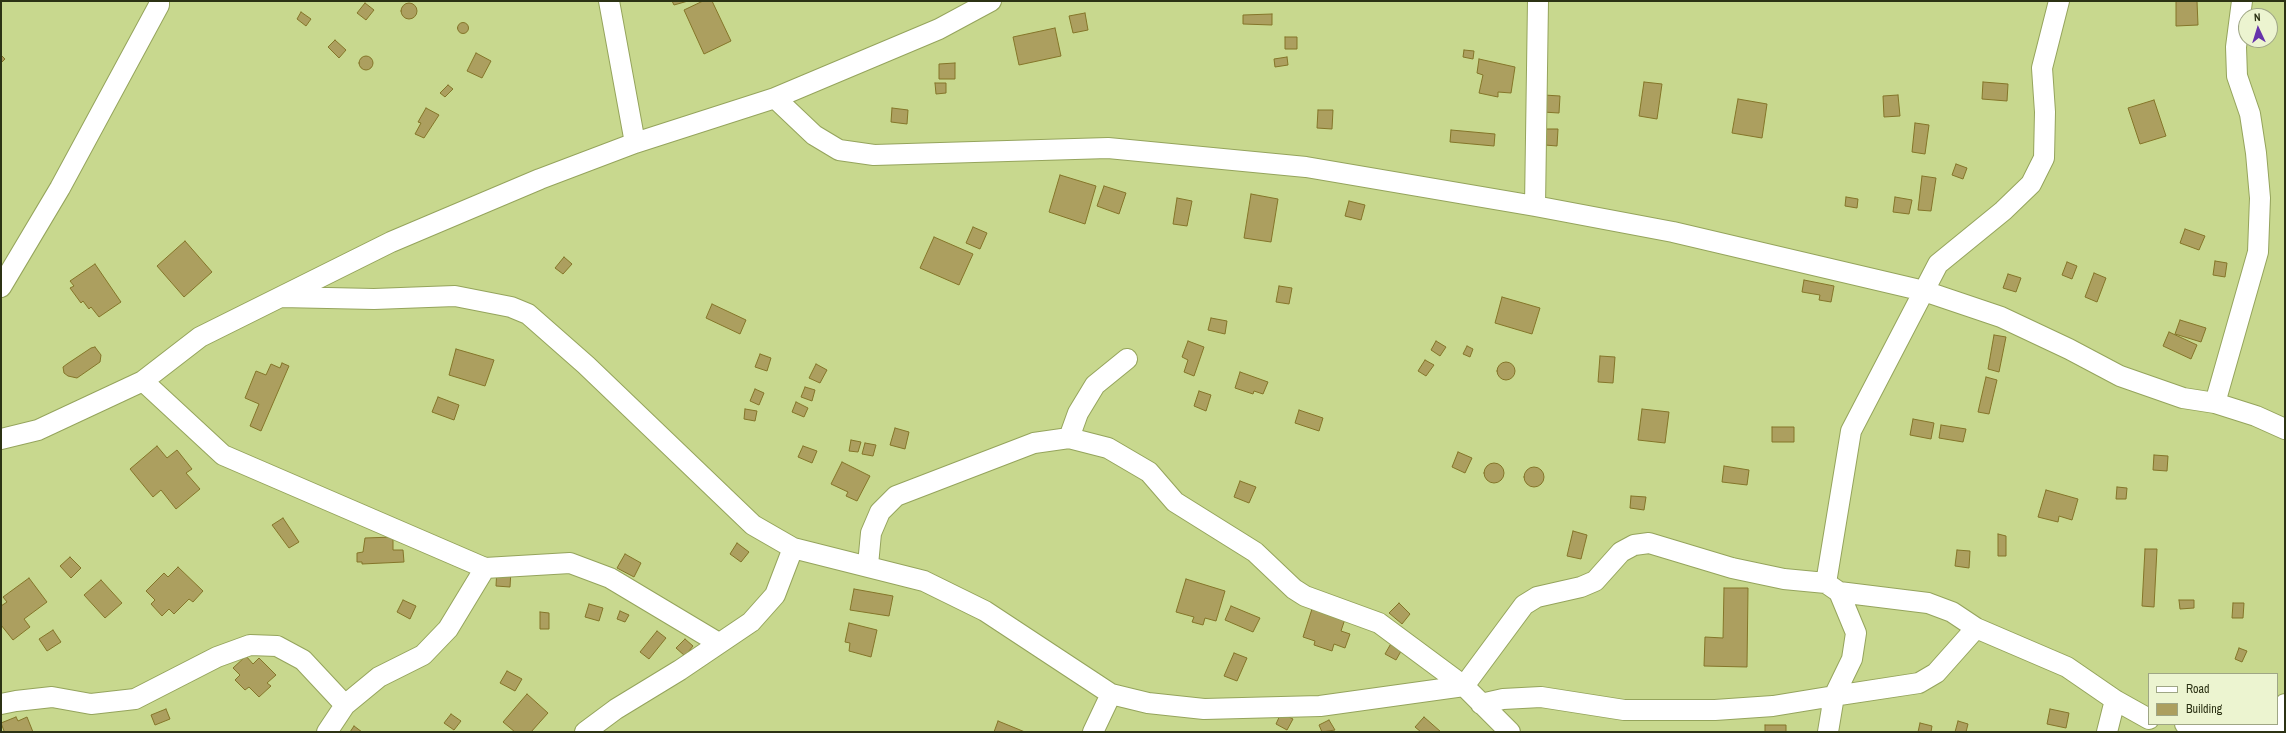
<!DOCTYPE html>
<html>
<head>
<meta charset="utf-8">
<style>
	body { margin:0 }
	#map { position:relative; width:2286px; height:733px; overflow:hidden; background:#c8d88e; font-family:"Archivo Narrow",sans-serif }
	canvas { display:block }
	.frame { position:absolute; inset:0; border:2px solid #2c3214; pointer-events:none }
	.legend { position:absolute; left:2148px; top:673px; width:130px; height:52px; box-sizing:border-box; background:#ecf4d0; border:1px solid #9fa685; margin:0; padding:5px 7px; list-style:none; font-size:12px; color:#2c3214 }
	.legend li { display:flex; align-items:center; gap:8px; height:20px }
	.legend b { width:20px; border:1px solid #9fa685 }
	.north { position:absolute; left:2238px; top:8px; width:40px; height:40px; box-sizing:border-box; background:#ecf4d0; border:1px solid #9fa685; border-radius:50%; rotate:356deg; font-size:11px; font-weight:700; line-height:16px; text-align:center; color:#2c3214 }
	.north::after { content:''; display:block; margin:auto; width:14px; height:18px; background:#6633ab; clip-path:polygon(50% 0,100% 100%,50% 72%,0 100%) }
</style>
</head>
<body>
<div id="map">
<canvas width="2286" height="733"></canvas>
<div class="frame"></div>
<ul class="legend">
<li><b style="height:5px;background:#fff"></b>Road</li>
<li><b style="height:11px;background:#ac9f5f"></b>Building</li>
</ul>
<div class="north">N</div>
</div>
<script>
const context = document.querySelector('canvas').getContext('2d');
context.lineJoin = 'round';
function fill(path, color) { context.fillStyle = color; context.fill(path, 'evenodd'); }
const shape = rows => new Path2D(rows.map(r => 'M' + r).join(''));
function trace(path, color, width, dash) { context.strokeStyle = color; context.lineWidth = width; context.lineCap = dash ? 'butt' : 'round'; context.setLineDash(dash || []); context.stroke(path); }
const building = shape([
	[672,1,688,1,674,5,672,1],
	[703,1,712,1,731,41,704,54,684,10,703,1],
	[2176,1,2197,1,2198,25,2176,26,2176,1],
	[365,3,374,10,366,20,357,13,365,3],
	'401 11a8 8 0 1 1 16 0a8 8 0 1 1-16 0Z',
	[301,12,311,19,306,26,297,19,301,12],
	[1085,13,1088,30,1073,33,1069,16,1085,13],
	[1272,14,1272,25,1243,24,1243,15,1272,14],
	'457.5 28a5.5 5.5 0 1 1 11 0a5.5 5.5 0 1 1-11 0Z',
	[1055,28,1061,56,1019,65,1013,37,1055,28],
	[1285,37,1297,37,1297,49,1285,49,1285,37],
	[335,40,346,50,339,58,328,47,335,40],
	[1464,50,1474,51,1473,59,1463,57,1464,50],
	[476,53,491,61,482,78,467,71,476,53],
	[1,55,5,59,1,63,1,55],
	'359 63a7 7 0 1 1 14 0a7 7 0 1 1-14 0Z',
	[1287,57,1288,65,1275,67,1274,59,1287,57],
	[1479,59,1515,67,1511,93,1498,92,1498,97,1479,93,1483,75,1477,73,1479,59],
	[955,63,955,79,939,79,939,64,955,63],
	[1644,82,1662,84,1657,119,1639,116,1644,82],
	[1983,82,2008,84,2007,101,1982,99,1983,82],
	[935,83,946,83,946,93,936,94,935,83],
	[448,85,453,89,445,97,440,93,448,85],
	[1544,95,1560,96,1559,113,1543,112,1544,95],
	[1898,95,1900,116,1884,117,1883,96,1898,95],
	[1738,99,1767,104,1762,138,1732,133,1738,99],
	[2154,100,2166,136,2140,144,2128,108,2154,100],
	[426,108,439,115,424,138,415,134,421,123,418,122,426,108],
	[892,108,908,110,907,124,891,122,892,108],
	[1318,110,1333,110,1332,129,1317,128,1318,110],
	[1915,123,1929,125,1925,154,1912,152,1915,123],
	[1545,129,1558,129,1557,146,1545,145,1545,129],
	[1451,130,1495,134,1494,146,1450,142,1451,130],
	[1956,164,1967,168,1963,179,1952,175,1956,164],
	[1060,175,1096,186,1085,224,1049,212,1060,175],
	[1922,176,1936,178,1931,211,1918,210,1922,176],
	[1104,186,1126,193,1119,214,1097,206,1104,186],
	[1251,194,1278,199,1271,242,1244,238,1251,194],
	[1846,197,1858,199,1857,208,1845,206,1846,197],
	[1895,197,1912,200,1909,214,1893,212,1895,197],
	[1177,198,1192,201,1187,226,1173,224,1177,198],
	[1349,201,1365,205,1361,220,1345,216,1349,201],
	[973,227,987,233,980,249,966,243,973,227],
	[2185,229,2205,236,2199,250,2180,243,2185,229],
	[934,237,973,254,959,285,920,268,934,237],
	[185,241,212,272,184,297,157,266,185,241],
	[564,257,572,264,563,274,555,268,564,257],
	[2215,261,2227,263,2225,277,2213,275,2215,261],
	[2067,262,2077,266,2072,279,2062,275,2067,262],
	[95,264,121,302,99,317,91,307,89,309,83,301,81,303,70,288,74,286,70,281,95,264],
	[2094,273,2106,278,2097,302,2085,297,2094,273],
	[2008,274,2021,278,2016,292,2003,288,2008,274],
	[1804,280,1834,286,1831,302,1819,300,1820,295,1802,292,1804,280],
	[1279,286,1292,288,1289,304,1276,302,1279,286],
	[1502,297,1540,308,1532,334,1495,323,1502,297],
	[712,304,746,320,740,334,706,318,712,304],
	[1211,318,1227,321,1225,334,1208,330,1211,318],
	[2180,320,2206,328,2201,342,2175,334,2180,320],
	[2169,332,2197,345,2191,359,2163,346,2169,332],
	[1994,335,2006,337,1999,372,1988,369,1994,335],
	[1188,341,1204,347,1194,376,1184,372,1188,360,1182,357,1188,341],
	[1436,341,1446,347,1440,356,1431,350,1436,341],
	[1467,346,1473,349,1470,357,1463,354,1467,346],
	[95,347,101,355,100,362,77,378,68,376,64,373,63,367,67,364,91,348,95,347],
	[456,349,494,360,485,386,449,375,456,349],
	[760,354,771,358,767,371,755,367,760,354],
	[1600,356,1615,357,1613,383,1598,382,1600,356],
	[1425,360,1434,365,1426,376,1418,371,1425,360],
	'1497 371a9 9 0 1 1 18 0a9 9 0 1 1-18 0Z',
	[282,363,289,366,261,431,250,426,259,404,245,398,256,371,266,375,271,364,280,368,282,363],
	[816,364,827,370,820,383,809,378,816,364],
	[1240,372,1268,382,1263,394,1254,391,1253,394,1235,388,1240,372],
	[1986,377,1997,380,1989,414,1978,412,1986,377],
	[805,387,815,390,812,401,801,397,805,387],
	[755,389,764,393,759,405,750,401,755,389],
	[1199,391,1211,395,1206,411,1194,406,1199,391],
	[438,397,459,405,454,420,432,412,438,397],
	[796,402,808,408,804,417,792,412,796,402],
	[745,409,757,411,755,421,744,419,745,409],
	[1642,409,1669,412,1665,443,1638,440,1642,409],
	[1299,410,1323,418,1319,431,1295,423,1299,410],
	[1913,419,1934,423,1931,439,1910,435,1913,419],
	[1941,425,1966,429,1963,442,1939,438,1941,425],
	[1772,427,1794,427,1794,442,1772,442,1772,427],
	[895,428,909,432,905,449,890,445,895,428],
	[851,440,861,442,858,452,849,451,851,440],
	[865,443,876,445,873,456,862,454,865,443],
	[157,446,167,458,177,450,192,469,186,473,200,489,176,509,161,490,153,497,130,469,157,446],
	[803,446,817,451,812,463,798,457,803,446],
	[1458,452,1472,458,1465,473,1452,467,1458,452],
	[2154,455,2168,456,2167,471,2153,470,2154,455],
	[842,462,870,476,857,501,846,496,848,492,831,484,842,462],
	'1484 473a10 10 0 1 1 20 0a10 10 0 1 1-20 0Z',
	[1724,466,1749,470,1747,485,1722,482,1724,466],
	'1524 477a10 10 0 1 1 20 0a10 10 0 1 1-20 0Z',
	[1240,481,1256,487,1249,503,1234,497,1240,481],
	[2117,487,2127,488,2126,499,2116,499,2117,487],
	[2046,490,2078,499,2072,520,2059,516,2058,522,2038,517,2046,490],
	[1631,496,1646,497,1644,510,1630,508,1631,496],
	[283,518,299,542,289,548,272,525,283,518],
	[1573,531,1587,535,1581,559,1567,556,1573,531],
	[1998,534,2006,536,2006,556,1998,556,1998,534],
	[393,537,393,550,403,550,404,562,362,564,362,562,357,562,357,553,363,552,365,538,393,537],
	[737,543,749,552,741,562,730,554,737,543],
	[2145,549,2157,549,2154,607,2142,606,2145,549],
	[1957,550,1970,551,1969,568,1955,566,1957,550],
	[625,554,641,563,634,577,617,568,625,554],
	[70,557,81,568,71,578,60,566,70,557],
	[178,567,203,591,193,602,189,599,174,614,169,609,162,616,151,604,155,600,146,591,164,573,168,577,178,567],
	[497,568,511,570,510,587,496,586,497,568],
	[29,578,47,602,24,619,30,627,13,640,1,625,1,606,7,602,3,597,29,578],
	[1186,579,1225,591,1216,621,1205,618,1203,625,1192,622,1194,617,1176,612,1186,579],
	[101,580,122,603,105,618,84,595,101,580],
	[1724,588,1748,588,1747,667,1704,666,1705,637,1723,638,1724,588],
	[854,589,893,596,889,616,850,610,854,589],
	[403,600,416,606,410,619,397,612,403,600],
	[2179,600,2194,600,2194,608,2180,609,2179,600],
	[1399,603,1410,614,1402,624,1389,613,1399,603],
	[2233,603,2244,603,2243,618,2232,618,2233,603],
	[589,604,603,608,599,621,585,617,589,604],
	[1231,606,1260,618,1253,632,1225,620,1231,606],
	[1312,609,1345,619,1341,631,1350,634,1345,648,1334,644,1332,651,1314,645,1315,641,1303,637,1312,609],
	[620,611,629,615,625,622,617,619,620,611],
	[540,612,549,613,549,629,540,629,540,612],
	[849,623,877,630,871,657,849,651,850,643,845,642,849,623],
	[53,630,61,642,47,651,39,639,53,630],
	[657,631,666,638,649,659,640,652,657,631],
	[685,639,693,646,685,656,676,648,685,639],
	[1393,640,1404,646,1396,660,1385,654,1393,640],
	[2239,648,2247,651,2242,662,2235,659,2239,648],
	[1234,653,1247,658,1237,681,1224,676,1234,653],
	[246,656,253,664,259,658,276,675,267,683,271,686,259,697,249,687,245,690,235,680,240,675,233,668,246,656],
	[507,671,522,679,515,691,500,683,507,671],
	[527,694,548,713,531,732,515,732,503,722,527,694],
	[166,709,170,719,155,725,151,715,166,709],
	[2050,709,2069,713,2066,728,2047,724,2050,709],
	[1281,713,1293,719,1287,730,1276,724,1281,713],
	[451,714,461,721,454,730,444,723,451,714],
	[16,717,18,721,27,717,33,732,3,732,4,731,1,723,16,717],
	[1424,717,1441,732,1421,732,1415,727,1424,717],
	[1329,720,1335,730,1322,732,1319,725,1329,720],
	[998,721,1025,732,994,732,998,721],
	[1958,721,1968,724,1966,732,1955,732,1958,721],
	[1920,723,1932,726,1931,732,1918,732,1920,723],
	[1765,725,1786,725,1786,732,1765,732,1765,725],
	[354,726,362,732,350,732,354,726]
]);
const minor = shape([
	[609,1,635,143],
	[775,98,814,135,839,150,874,155,1108,148,1306,167,1535,206,1673,232,1924,291,2001,317,2069,349,2120,376,2183,398,2215,403,2256,416,2285,429],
	[1535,206,1538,1],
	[1,287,60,188,159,5,159,1],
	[281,297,374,299,455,296,511,307,528,314,586,365,753,525,793,548,924,581,985,611,1111,694,1148,703,1204,709,1320,706,1464,686,1524,605,1537,597,1581,587,1595,581,1621,552,1634,545,1649,543,1732,568,1784,579,1826,583,1839,592,1928,603,1952,612,1976,628,2067,667,2115,700,2149,719],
	[143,381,223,455,485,568,570,563,610,578,717,642],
	[2215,403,2258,252,2260,198,2256,153,2250,114,2237,76,2236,47,2242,1],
	[1069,438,1078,413,1095,385,1127,359],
	[1,439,38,430,143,381,200,337,391,242,540,179,635,143,775,98,939,29,991,1],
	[868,565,871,533,880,512,896,496,1034,443,1069,438,1108,448,1149,472,1175,502,1255,552,1294,589,1305,596,1379,623,1464,686,1510,732],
	[1826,583,1851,431,1938,264,2003,211,2031,184,2044,158,2045,112,2042,68,2059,1],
	[1,704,16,701,52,697,91,704,135,699,217,657,250,645,277,646,303,660,345,705],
	[1481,704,1503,699,1541,697,1624,710,1715,710,1773,706,1834,696,1919,683,1936,673,1976,628],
	[2185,724,2254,732],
	[327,732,345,705,379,677,423,655,448,629,485,568],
	[585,732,616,709,680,670,751,622,775,595,793,548],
	[1093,732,1111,694],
	[1828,732,1834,696,1852,659,1856,633,1839,592],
	[2107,732,2115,700],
	[2268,732,2274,729,2282,718,2285,704]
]);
fill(building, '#ac9f5f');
trace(building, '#847529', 1);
trace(minor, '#95a45c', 22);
trace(minor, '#fff', 20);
</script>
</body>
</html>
